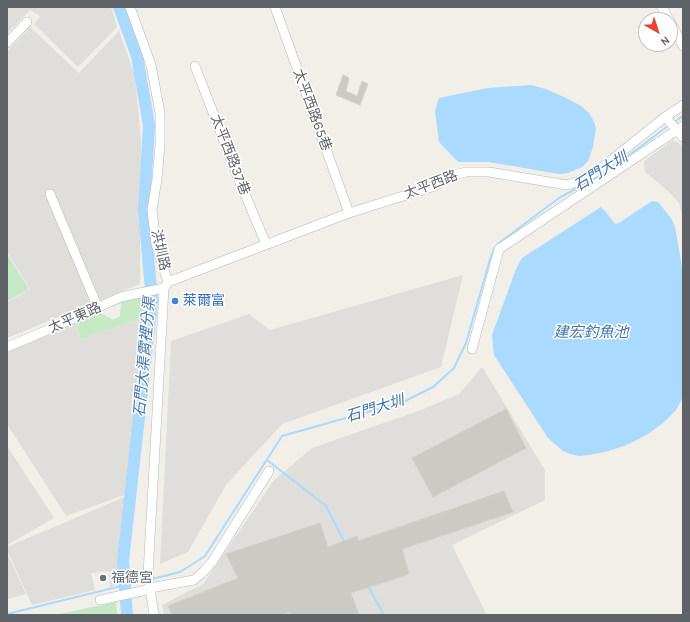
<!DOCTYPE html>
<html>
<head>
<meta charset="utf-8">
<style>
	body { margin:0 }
	#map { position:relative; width:690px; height:622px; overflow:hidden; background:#f1efe8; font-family:Karla,sans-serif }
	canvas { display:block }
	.frame { position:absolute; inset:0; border:8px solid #5f6368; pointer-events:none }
	.north { position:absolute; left:638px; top:12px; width:40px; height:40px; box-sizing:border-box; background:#fff; border:1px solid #bfc1c3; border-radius:50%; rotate:141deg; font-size:11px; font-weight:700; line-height:16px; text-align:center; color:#5f6368 }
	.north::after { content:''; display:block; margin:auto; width:14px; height:18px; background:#ea4335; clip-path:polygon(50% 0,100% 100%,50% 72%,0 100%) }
</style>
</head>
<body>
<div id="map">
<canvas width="690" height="622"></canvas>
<div class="frame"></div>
<div class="north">N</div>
</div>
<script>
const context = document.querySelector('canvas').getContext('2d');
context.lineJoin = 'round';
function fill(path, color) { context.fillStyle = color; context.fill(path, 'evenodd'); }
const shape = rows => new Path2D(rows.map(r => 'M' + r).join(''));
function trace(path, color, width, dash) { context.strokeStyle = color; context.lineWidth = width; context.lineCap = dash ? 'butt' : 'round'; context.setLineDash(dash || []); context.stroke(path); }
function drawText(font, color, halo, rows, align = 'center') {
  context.font = font + ' Karla,"Noto Sans TC",sans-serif'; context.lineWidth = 3; context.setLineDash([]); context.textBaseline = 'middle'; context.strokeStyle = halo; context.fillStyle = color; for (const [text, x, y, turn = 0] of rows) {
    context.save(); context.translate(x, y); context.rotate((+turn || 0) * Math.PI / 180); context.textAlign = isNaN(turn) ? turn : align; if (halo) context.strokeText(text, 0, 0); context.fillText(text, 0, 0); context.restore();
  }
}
const industrial = shape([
	[7,7,111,7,117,27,78,67,34,24,40,16,30,10,7,34],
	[30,27,79,73,119,31,135,76,141,142,140,284,7,338,7,302,30,289,7,252,7,52],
	[673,140,683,146,683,218,679,203,666,189,645,172,644,161],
	[463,275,441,367,282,424,226,485,188,552,160,564,171,341,249,314,270,330],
	[149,315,127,494,66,516,7,424,7,349,75,321,81,339],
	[482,367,545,470,545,500,452,545,487,615,164,615,162,605,203,584,274,480,312,448,421,410,459,394],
	[7,446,54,518,7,545],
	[127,496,121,561,123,584,110,587,109,571,91,573,95,590,32,605,7,550,7,547],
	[7,553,26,594,7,599]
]);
const green = shape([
	[7,254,29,289,7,301],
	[150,292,150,301,149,315,81,339,75,320,97,311,113,320,120,316,121,302],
	[116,602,117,615,55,615]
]);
const water = shape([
	[531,85,546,89,566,98,581,106,589,113,594,122,596,128,593,147,588,161,582,167,568,173,559,174,489,162,458,162,439,142,435,111,439,98,488,88],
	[652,201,658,202,671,218,675,227,681,261,683,277,683,397,676,410,663,423,648,434,629,444,609,451,589,455,579,456,570,454,563,451,548,438,494,355,492,335,516,269,522,258,601,207,606,212,615,224,619,223]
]);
const stream = shape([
	[673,123,683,116],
	[267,460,326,506,345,543],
	[152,579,180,572,205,556,282,436,403,402,433,387,454,368,466,343,490,259,494,249,499,243,559,198,607,172,669,125],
	[368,586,384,615],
	[7,614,146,580]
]);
const river = shape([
	[119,7,137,56,149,125,144,210,152,301,123,561,127,615]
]);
const building = shape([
	[343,75,349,78,346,91,357,96,362,81,368,84,360,105,336,95,343,75],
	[506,409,526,448,433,497,412,458,506,409],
	[504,491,513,512,402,549,409,574,351,593,359,615,291,615,290,612,281,615,172,615,168,606,238,578,226,554,320,523,328,547,357,536,358,541,504,491]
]);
const minor = shape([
	[130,7,151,65,160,113,160,145,157,179,152,210,156,244,168,282,164,288,148,574,154,615],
	[275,7,349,213],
	[662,7,669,20],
	[670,21,683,46],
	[7,43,27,22],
	[195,66,239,180,266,244],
	[665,117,683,137],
	[50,194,98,308],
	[168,282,349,213,435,186,449,176,466,172,489,172,567,185,579,181,599,170,665,117,683,105],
	[7,347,57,326,121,297,164,288],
	[472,349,499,249,683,126],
	[100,600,142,591,150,588,194,580,204,571,212,562,269,471]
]);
const markers = [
	[175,301,4,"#3f7fe0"],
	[103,578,4,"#6b7280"]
];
const streetNames = [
	["太平西路65巷",312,110,70],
	["太平西路37巷",230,155,69],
	["太平西路",431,185,-21],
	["洪圳路",160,250,77],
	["太平東路",75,318,-24]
];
const shopNames = [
	["萊爾富",183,301]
];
const worshipNames = [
	["福德宮",111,578]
];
const waterNames = [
	["石門大圳",601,172,-32],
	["建宏釣魚池",591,333],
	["石門大渠霄裡分渠",145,357,-85],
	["石門大圳",375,409,-17]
];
fill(industrial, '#e0deda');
fill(green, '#c5e8c5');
fill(water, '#aadaff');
trace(stream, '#aadaff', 2);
trace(river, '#aadaff', 12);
fill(building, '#cccac5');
trace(building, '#d6d1c6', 1);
trace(minor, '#b5b8bc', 10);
trace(minor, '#fff', 9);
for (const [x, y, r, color] of markers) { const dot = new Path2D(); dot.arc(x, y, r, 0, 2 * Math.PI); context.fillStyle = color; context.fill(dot); trace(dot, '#fff', 1.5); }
drawText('14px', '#5f6368', '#fff', streetNames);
drawText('14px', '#366cbe', '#fff', shopNames, 'left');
drawText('14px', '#5b616d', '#fff', worshipNames, 'left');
drawText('italic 15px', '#4174aa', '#fff', waterNames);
</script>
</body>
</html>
